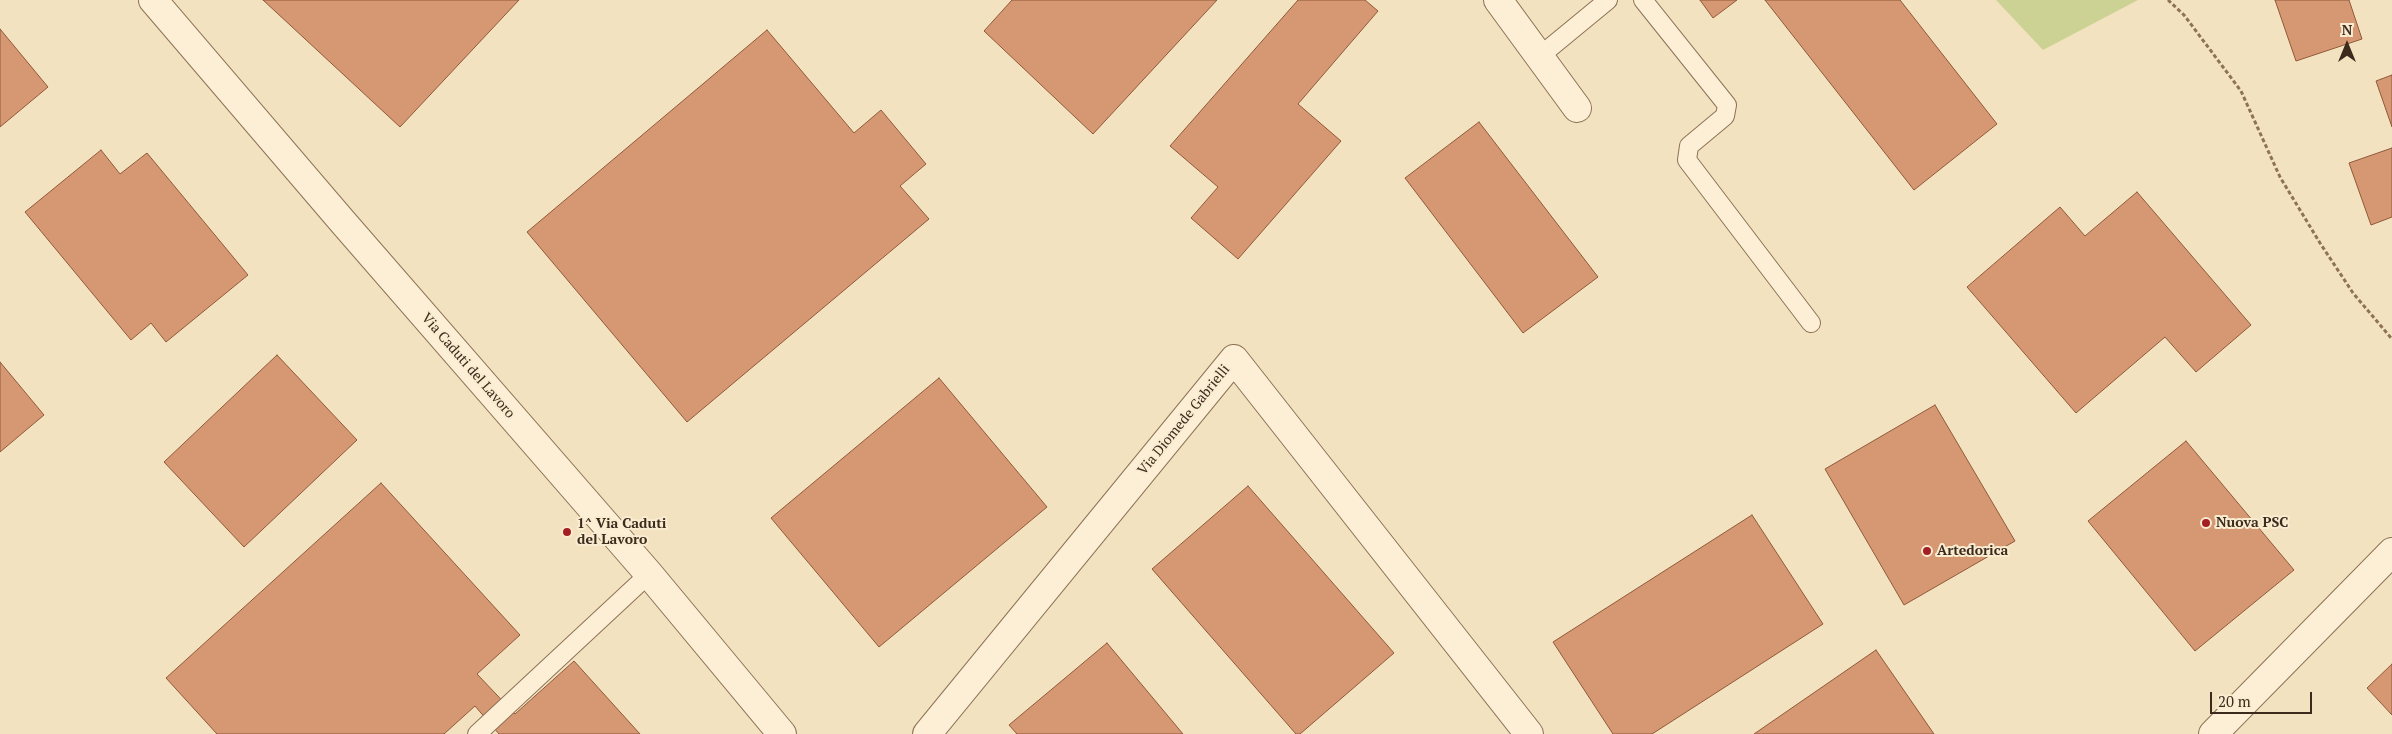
<!DOCTYPE html>
<html>
<head>
<meta charset="utf-8">
<style>
	body { margin:0 }
	#map { position:relative; width:2392px; height:734px; overflow:hidden; background:#f3e2c0; font-family:"PT Serif",serif }
	canvas { display:block }
	.north { position:absolute; left:2322px; top:20px; width:50px; height:50px; -webkit-text-stroke:4px #f9ecd1; paint-order:stroke; rotate:0deg; font-size:14px; font-weight:700; line-height:20px; text-align:center; color:#3c2b1c }
	.north::after { content:''; display:block; margin:auto; width:18px; height:22px; background:#3c2b1c; clip-path:polygon(50% 0,100% 100%,50% 72%,0 100%) }
	.scale { position:absolute; left:2210px; top:692px; width:102px; height:22px; box-sizing:border-box; border:2px solid #3c2b1c; border-top:0; padding-left:6px; font-size:15px; line-height:18px; white-space:nowrap; color:#3c2b1c; -webkit-text-stroke:4px #f9ecd1; paint-order:stroke }
</style>
</head>
<body>
<div id="map">
<canvas width="2392" height="734"></canvas>
<div class="north">N</div>
<div class="scale">20 m</div>
</div>
<script>
const context = document.querySelector('canvas').getContext('2d');
context.lineJoin = 'round';
function fill(path, color) { context.fillStyle = color; context.fill(path, 'evenodd'); }
const shape = rows => new Path2D(rows.map(r => 'M' + r).join(''));
function trace(path, color, width, dash) { context.strokeStyle = color; context.lineWidth = width; context.lineCap = dash ? 'butt' : 'round'; context.setLineDash(dash || []); context.stroke(path); }
function drawText(font, color, halo, rows, align = 'center') {
  context.font = font + ' "PT Serif",serif'; context.lineWidth = 4; context.setLineDash([]); context.textBaseline = 'middle'; context.strokeStyle = halo; context.fillStyle = color; for (const [text, x, y, turn = 0] of rows) {
    context.save(); context.translate(x, y); context.rotate((+turn || 0) * Math.PI / 180); context.textAlign = isNaN(turn) ? turn : align; if (halo) context.strokeText(text, 0, 0); context.fillText(text, 0, 0); context.restore();
  }
}
const green = shape([
	[1996,0,2138,0,2043,50]
]);
const building = shape([
	[263,0,519,0,400,127,263,0],
	[1012,0,1217,0,1093,134,984,31,1012,0],
	[1298,0,1365,0,1378,11,1298,104,1341,141,1238,259,1191,218,1218,187,1170,146,1298,0],
	[1700,0,1737,0,1713,18,1700,0],
	[1765,0,1900,0,1997,124,1914,190,1765,0],
	[2275,0,2349,0,2362,39,2296,61,2275,0],
	[0,29,48,87,0,127,0,29],
	[767,30,854,133,881,110,926,164,900,186,929,219,687,422,527,232,767,30],
	[2392,75,2392,127,2376,81,2392,75],
	[1479,122,1598,277,1523,333,1405,178,1479,122],
	[2392,148,2392,217,2371,225,2349,163,2392,148],
	[101,150,120,174,147,153,248,275,166,342,151,323,131,340,25,212,101,150],
	[2137,192,2251,325,2196,372,2165,337,2076,413,1967,287,2060,207,2085,236,2137,192],
	[277,355,357,440,244,547,164,462,277,355],
	[0,362,44,415,0,452,0,362],
	[939,378,1047,507,879,647,771,518,939,378],
	[1935,405,2015,541,1904,605,1825,469,1935,405],
	[2186,441,2294,570,2195,651,2088,521,2186,441],
	[381,483,520,635,477,674,515,714,574,661,640,734,499,734,475,706,444,734,217,734,166,678,381,483],
	[1248,486,1394,653,1300,734,1296,734,1152,569,1248,486],
	[1752,515,1823,624,1652,734,1613,734,1553,642,1752,515],
	[1107,643,1183,734,1017,734,1009,725,1107,643],
	[1876,650,1934,734,1754,734,1876,650],
	[2392,664,2392,715,2367,688,2392,664]
]);
const path = shape([
	[2168,0,2184,15,2241,91,2280,177,2320,243,2353,293,2392,339]
]);
const service = shape([
	[1643,0,1727,105,1725,116,1689,146,1687,160,1811,323],
	[1540,56,1608,0],
	[477,734,649,574]
]);
const minor = shape([
	[1498,0,1577,108],
	[927,734,1234,359,1529,734]
]);
const tertiary = shape([
	[153,0,342,221,649,574,782,734],
	[2213,734,2392,552]
]);
const markers = [
	[2206,523,5,"#a41f24"],
	[567,532,5,"#a41f24"],
	[1927,551,5,"#a41f24"]
];
const streetNames = [
	["Via Caduti del Lavoro",468,366,49],
	["Via Diomede Gabrielli",1184,420,-51]
];
const poiNames = [
	["Nuova PSC",2216,523],
	["1^ Via Caduti",577,524],
	["del Lavoro",577,540],
	["Artedorica",1937,551]
];
fill(green, '#ccd293');
fill(building, '#d59872');
trace(building, '#905939', 1);
trace(service, '#8e7256', 20);
trace(minor, '#8e7256', 30);
trace(tertiary, '#8e7256', 30);
trace(path, '#8e7256', 3, [4, 2.5]);
trace(service, '#fcefd5', 18);
trace(minor, '#fcefd5', 28);
trace(tertiary, '#fcefd5', 28);
for (const [x, y, r, color] of markers) { const dot = new Path2D(); dot.arc(x, y, r, 0, 2 * Math.PI); context.fillStyle = color; context.fill(dot); trace(dot, '#f9ecd1', 2); }
drawText('14px', '#3c2b1c', '#f9ecd1', streetNames);
drawText('bold 14px', '#3c2b1c', '#f9ecd1', poiNames, 'left');
</script>
</body>
</html>
